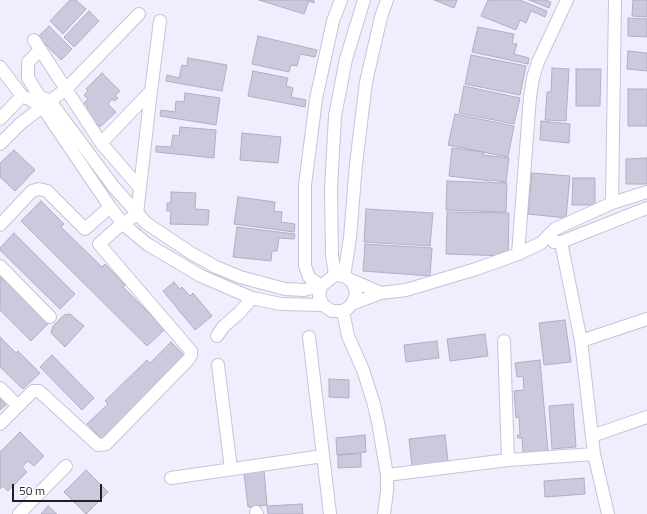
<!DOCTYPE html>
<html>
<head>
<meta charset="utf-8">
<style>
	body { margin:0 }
	#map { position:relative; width:647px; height:514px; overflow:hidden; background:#f0eefe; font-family:"Titillium Web",sans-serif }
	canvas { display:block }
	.scale { position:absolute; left:12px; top:484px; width:90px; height:18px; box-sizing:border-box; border:2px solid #1f1e25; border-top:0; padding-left:5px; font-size:12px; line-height:14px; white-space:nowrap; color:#1f1e25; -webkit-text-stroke:3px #fff; paint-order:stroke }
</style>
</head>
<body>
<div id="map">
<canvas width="647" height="514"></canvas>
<div class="scale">50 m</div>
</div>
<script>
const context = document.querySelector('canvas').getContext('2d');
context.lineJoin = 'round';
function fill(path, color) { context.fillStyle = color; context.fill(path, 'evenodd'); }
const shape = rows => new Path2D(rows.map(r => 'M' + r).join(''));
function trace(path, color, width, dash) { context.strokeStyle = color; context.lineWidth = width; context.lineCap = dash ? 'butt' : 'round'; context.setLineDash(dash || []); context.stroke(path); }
const building = shape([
	[70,0,76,0,86,9,63,34,50,21,70,0],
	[259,0,314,0,314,3,309,1,304,14,259,0],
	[434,0,457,0,454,8,434,0],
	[488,0,520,0,547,11,545,17,531,11,526,23,520,20,516,30,481,16,488,0],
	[529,0,545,0,551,2,549,8,529,0],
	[633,0,647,0,647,17,632,16,633,0],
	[89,11,99,21,74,47,64,37,89,11],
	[628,18,647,19,647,37,628,36,628,18],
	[49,26,72,49,61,60,38,37,49,26],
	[478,27,514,34,512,43,517,44,514,54,529,58,528,64,472,52,478,27],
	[258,36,317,50,315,57,300,54,297,66,291,65,289,72,252,64,258,36],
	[628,51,647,53,647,71,627,69,628,51],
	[471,55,526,66,520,95,465,84,471,55],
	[188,58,227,65,222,91,166,81,167,75,179,78,182,65,187,66,188,58],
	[552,68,569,69,566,121,545,120,547,92,551,92,552,68],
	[576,69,601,69,600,106,576,106,576,69],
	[253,71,288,78,286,86,293,88,291,97,306,100,305,107,248,96,253,71],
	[102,73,120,91,115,96,118,98,114,101,112,99,108,104,116,112,100,127,84,111,88,107,84,103,88,99,84,95,88,91,86,89,102,73],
	[464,86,520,98,514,124,459,113,464,86],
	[628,89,647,89,647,126,628,126,628,89],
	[185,93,220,98,216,125,160,116,161,110,175,112,176,101,184,102,185,93],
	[455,114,514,126,508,157,448,145,455,114],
	[541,121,570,124,569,143,540,140,541,121],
	[180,127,216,130,214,158,156,152,156,146,171,147,173,135,179,136,180,127],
	[242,133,281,137,278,163,240,160,242,133],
	[452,148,484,152,483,155,509,158,506,182,491,180,491,181,449,176,452,148],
	[14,150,35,170,15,191,0,177,0,163,14,150],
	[647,158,647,184,626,184,626,159,647,158],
	[532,173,570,176,566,218,528,214,532,173],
	[573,178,595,178,595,205,572,205,573,178],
	[447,181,507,183,506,212,446,210,447,181],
	[171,192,196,193,195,209,209,210,208,225,170,224,171,211,167,211,167,203,171,203,171,192],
	[238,197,275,202,274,211,282,212,281,222,295,224,294,232,234,224,238,197],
	[41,201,64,224,61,227,102,267,105,264,125,285,123,287,165,329,147,346,21,221,41,201],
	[366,209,433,213,430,246,364,242,366,209],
	[447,212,509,213,508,256,446,254,447,212],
	[237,227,295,234,294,239,279,238,277,251,272,251,271,261,233,257,237,227],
	[14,233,75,294,60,309,0,250,0,248,14,233],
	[365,244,432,248,430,276,363,271,365,244],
	[0,277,5,282,7,280,49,323,31,341,0,310,0,277],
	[174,282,180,289,182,287,190,296,193,293,212,316,195,330,163,291,174,282],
	[70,314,84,326,65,347,51,333,53,326,64,315,70,314],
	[565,320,571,362,544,365,539,323,565,320],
	[485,334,488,356,450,361,447,339,485,334],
	[0,337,16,353,18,351,40,373,23,389,0,367,0,337],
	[437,341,439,358,406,362,404,345,437,341],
	[171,342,188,359,164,377,123,417,126,421,105,442,87,424,108,404,105,401,147,360,150,363,171,342],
	[52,355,94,398,82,410,40,367,52,355],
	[540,360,548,451,523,453,522,438,518,438,517,435,520,435,519,417,516,418,514,391,524,390,523,376,517,377,515,363,540,360],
	[329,379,349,380,349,398,329,397,329,379],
	[0,399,6,405,0,410,0,399],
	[573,404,576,447,552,449,549,406,573,404],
	[20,432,44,456,34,466,28,461,22,467,27,472,8,491,3,486,0,489,0,452,20,432],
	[365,435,366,452,337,455,336,438,365,435],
	[445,435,448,461,412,466,409,439,445,435],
	[361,454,361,467,338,468,338,455,361,454],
	[86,470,108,492,86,514,64,492,86,470],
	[264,470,267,505,248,507,244,473,264,470],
	[584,478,585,494,545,497,544,481,584,478],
	[302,504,303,514,268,514,267,506,302,504],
	[48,506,57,514,41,514,48,506]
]);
const minor = shape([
	[34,40,101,143,140,188],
	[40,50,28,62,28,78,39,96,50,101,113,186,146,223,191,253,216,267,240,277,285,289,304,290,321,286,335,275,344,276,351,280,354,286,356,292,355,298,352,304,348,308,343,311,332,311,323,305,319,296,321,286],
	[0,67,22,96,31,100,43,108,110,207,123,224,147,244,201,276,252,298,281,304,323,305],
	[0,119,22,96],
	[101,143,151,91],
	[0,144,21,123,66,89,139,14],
	[612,203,615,0],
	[0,225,32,191,39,189,47,191,85,229,110,207],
	[554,242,561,242,647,208],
	[561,242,581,341,594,454,608,514],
	[518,254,530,97,533,78,538,62,567,0],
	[0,266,50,317],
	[335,275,332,255,331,189,335,116,346,59,364,0],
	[344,276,350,238,356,164,366,82,381,17,387,0],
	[351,280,381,293],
	[321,286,309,277,305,266,305,185,316,99,333,21,341,0],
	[352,304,381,293,406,290,476,269,518,254,541,243,555,229,612,203,647,192],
	[343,311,348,336,363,370,373,401,378,422,387,475,387,491,384,514],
	[217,336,223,327,240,312,252,298],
	[309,337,330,514],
	[504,341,508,460],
	[581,341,647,319],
	[218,365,231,469],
	[0,388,18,406],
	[0,424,33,391,39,391,98,445,106,444,188,360,191,355,191,351,99,244,117,228,137,214,151,91,160,21],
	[592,436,647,417],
	[387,475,508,460,594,454],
	[171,478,323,456],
	[256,512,257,514],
	[19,514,66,466]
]);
fill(building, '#cbc9dc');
trace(building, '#b0aec1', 1);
trace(minor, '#c6c3d6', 14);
trace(minor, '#fff', 12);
</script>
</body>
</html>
